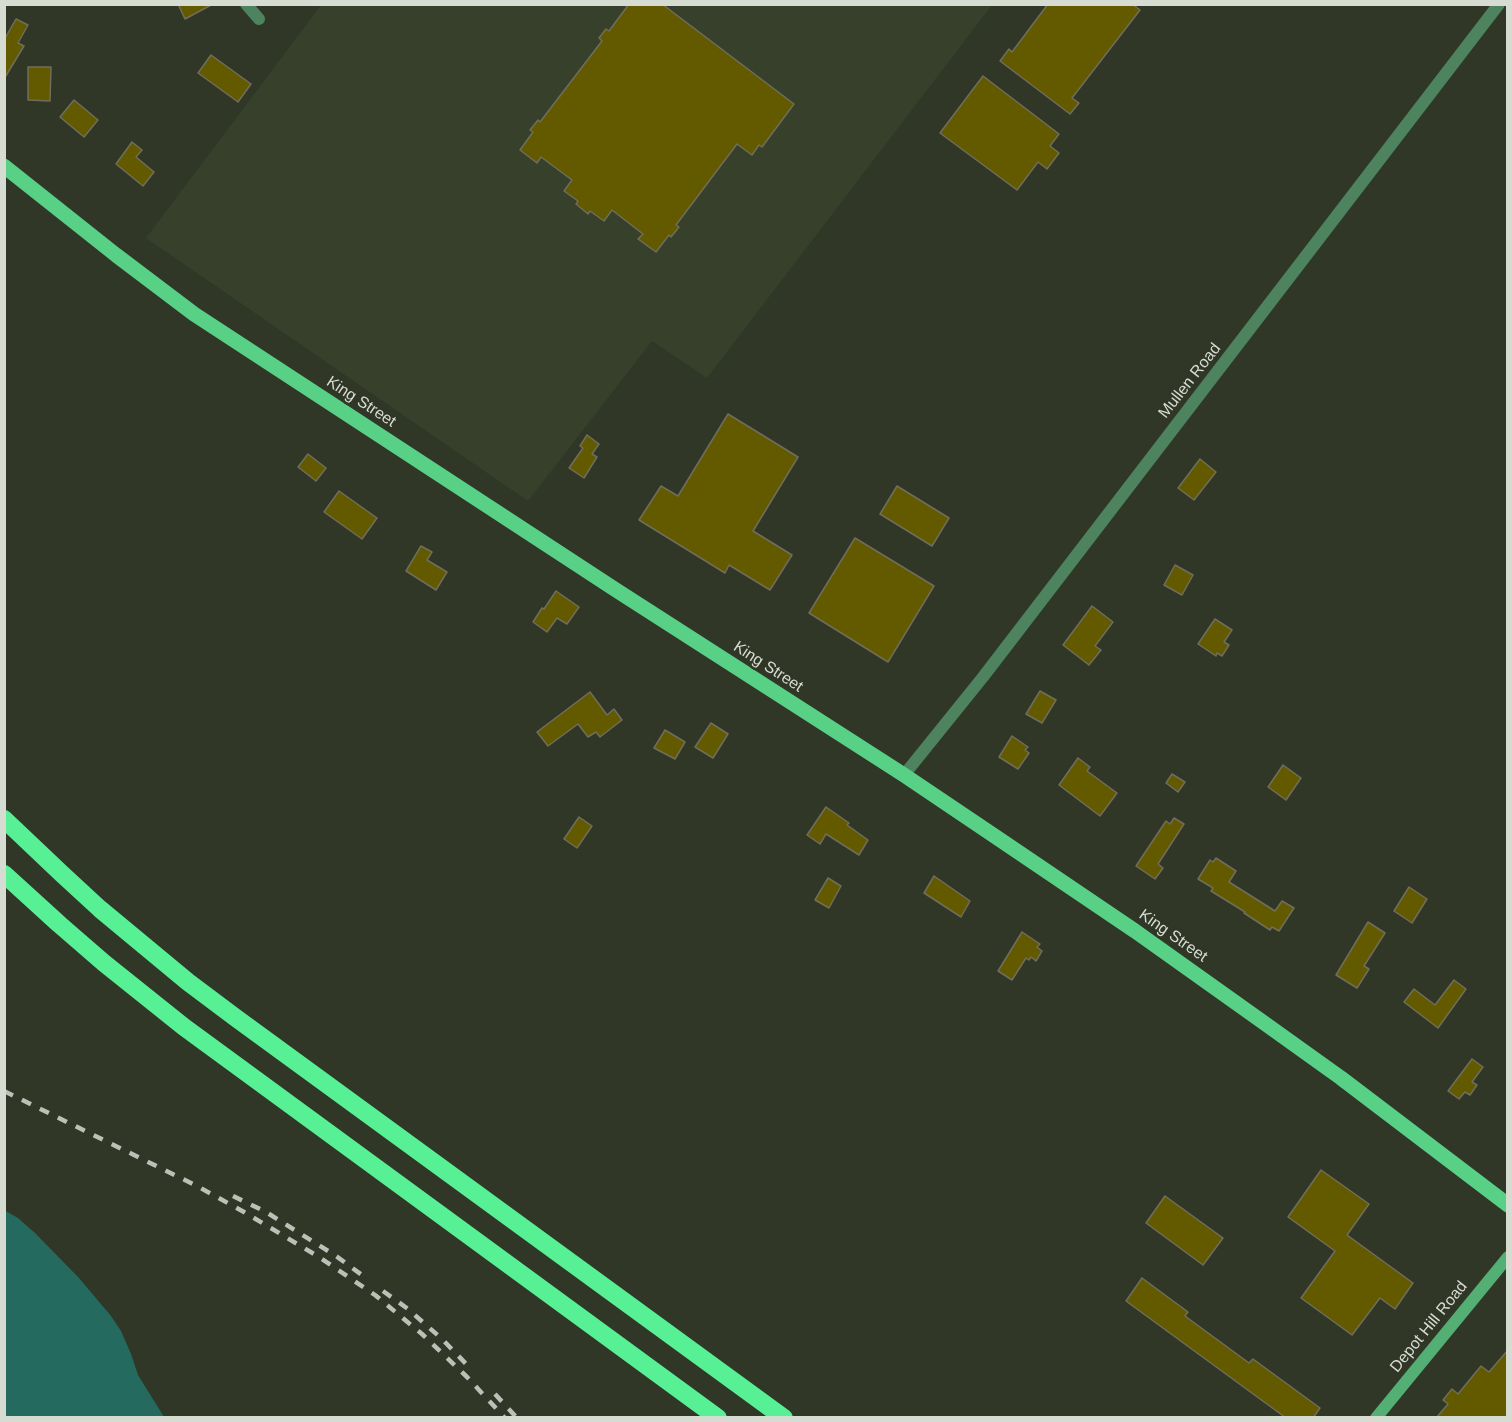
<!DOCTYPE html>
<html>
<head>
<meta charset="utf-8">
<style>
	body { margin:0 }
	#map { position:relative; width:1512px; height:1422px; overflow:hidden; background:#303727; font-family:Arial,sans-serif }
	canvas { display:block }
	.frame { position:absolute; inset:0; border:6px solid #d7dcd2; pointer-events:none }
</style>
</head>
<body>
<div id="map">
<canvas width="1512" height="1422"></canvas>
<div class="frame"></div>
</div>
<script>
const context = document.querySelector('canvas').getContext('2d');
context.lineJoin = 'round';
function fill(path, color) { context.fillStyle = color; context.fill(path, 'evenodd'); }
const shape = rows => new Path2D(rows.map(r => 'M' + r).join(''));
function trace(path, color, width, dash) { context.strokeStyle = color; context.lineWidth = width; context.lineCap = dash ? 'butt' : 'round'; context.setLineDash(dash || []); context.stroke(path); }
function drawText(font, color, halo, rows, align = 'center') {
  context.font = font + ' Arial,sans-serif'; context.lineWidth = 5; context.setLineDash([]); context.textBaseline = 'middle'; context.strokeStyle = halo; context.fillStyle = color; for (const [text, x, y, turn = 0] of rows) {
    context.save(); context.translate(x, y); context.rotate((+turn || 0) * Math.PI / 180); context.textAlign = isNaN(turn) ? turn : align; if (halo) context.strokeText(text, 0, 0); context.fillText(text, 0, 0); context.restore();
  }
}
const built = shape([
	[321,5,992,5,707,378,652,341,528,501,146,238]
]);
const water = shape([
	[4,1210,18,1218,35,1233,79,1278,111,1316,121,1331,131,1354,138,1375,164,1417,5,1417]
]);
const building = shape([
	[178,4,213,4,185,19,178,4],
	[629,4,662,4,794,104,762,147,759,145,752,155,737,144,676,225,679,227,671,237,669,235,656,252,638,239,643,234,612,210,604,221,590,211,588,214,576,204,578,201,564,191,572,180,541,157,537,163,520,150,533,132,530,130,538,120,540,122,602,41,599,38,606,29,609,31,629,4],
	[1048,4,1132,4,1140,10,1072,98,1079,103,1070,114,1000,61,1009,49,1012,52,1048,4],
	[16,19,28,25,18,43,24,46,4,79,4,40,16,19],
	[211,55,251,84,238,102,198,73,211,55],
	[28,67,51,67,50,101,28,100,28,67],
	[983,76,1059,134,1050,146,1059,153,1047,169,1038,162,1017,190,940,133,983,76],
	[74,100,98,120,84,137,60,117,74,100],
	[132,142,142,150,136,157,154,172,143,186,116,164,132,142],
	[728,414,798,457,753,531,792,555,770,590,729,565,725,573,639,520,661,486,678,496,728,414],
	[587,435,599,444,592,454,597,457,584,478,569,468,583,448,580,446,587,435],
	[308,454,326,468,316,481,298,467,308,454],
	[1200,459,1216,472,1194,500,1178,488,1200,459],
	[897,486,949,518,932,546,880,514,897,486],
	[339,491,377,518,362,539,324,512,339,491],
	[855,538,934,586,888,662,809,613,855,538],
	[421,546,432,552,427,560,447,572,436,590,406,571,421,546],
	[1175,565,1193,575,1182,595,1164,585,1175,565],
	[556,591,579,607,567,624,557,618,547,632,533,622,542,608,544,609,556,591],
	[1092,606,1113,622,1095,646,1101,650,1089,665,1063,645,1092,606],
	[1215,619,1232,630,1224,642,1229,645,1222,656,1217,653,1216,656,1198,644,1215,619],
	[1040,691,1056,700,1042,723,1026,714,1040,691],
	[590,692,607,715,614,709,622,720,600,737,596,732,588,737,578,724,548,746,537,732,590,692],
	[711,723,728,734,713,758,695,747,711,723],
	[665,730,685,742,675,759,654,748,665,730],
	[1012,736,1028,747,1025,750,1029,753,1018,769,999,757,1012,736],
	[1078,758,1090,767,1087,771,1117,793,1100,816,1059,785,1078,758],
	[1283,765,1301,778,1286,800,1268,787,1283,765],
	[1172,774,1185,782,1178,792,1166,783,1172,774],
	[826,807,849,823,847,825,868,840,859,855,826,834,820,844,807,835,826,807],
	[579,817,592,826,577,848,564,839,579,817],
	[1174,818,1184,824,1158,864,1163,868,1155,879,1136,866,1166,821,1170,824,1174,818],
	[1216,858,1236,871,1229,882,1275,911,1282,901,1294,908,1279,931,1272,927,1270,930,1244,913,1245,912,1211,891,1213,888,1198,879,1210,860,1213,862,1216,858],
	[934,876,970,901,961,917,924,893,934,876],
	[828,878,841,886,829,908,815,900,828,878],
	[1409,887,1427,899,1412,923,1394,911,1409,887],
	[1368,922,1385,933,1364,966,1369,969,1357,988,1336,975,1368,922],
	[1022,932,1040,944,1037,947,1042,951,1036,961,1031,957,1029,960,1026,958,1012,980,998,971,1022,932],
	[1454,980,1466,989,1438,1028,1404,1002,1414,989,1435,1005,1454,980],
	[1472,1059,1483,1067,1472,1082,1477,1085,1470,1095,1465,1092,1459,1099,1448,1091,1472,1059],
	[1321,1170,1369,1204,1347,1235,1413,1283,1395,1309,1380,1298,1352,1335,1301,1298,1335,1251,1288,1217,1321,1170],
	[1165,1196,1223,1238,1203,1265,1146,1223,1165,1196],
	[1142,1278,1188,1312,1185,1316,1249,1363,1253,1359,1320,1408,1313,1418,1286,1418,1126,1301,1142,1278],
	[1508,1350,1508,1418,1436,1418,1448,1404,1443,1400,1452,1389,1458,1394,1481,1366,1489,1372,1508,1350]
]);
const street = shape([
	[246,4,259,19],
	[904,775,983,677,1499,4]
]);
const secondary = shape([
	[1376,1418,1508,1257]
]);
const primary = shape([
	[4,166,116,255,194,314,616,590,904,775,999,839,1135,931,1260,1020,1341,1078,1508,1205]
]);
const highway = shape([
	[4,819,62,874,100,909,188,982,236,1018,784,1418],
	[4,874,59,924,104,963,184,1027,718,1418]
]);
const rail = shape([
	[4,1091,197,1186,244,1212,319,1257,375,1295,422,1334,467,1377,505,1418],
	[233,1196,266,1212,336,1256,366,1278],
	[383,1291,408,1309,442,1339,472,1370],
	[495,1394,517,1418]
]);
const streetNames = [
	["Mullen Road",1190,381,-52],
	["King Street",361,402,33],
	["King Street",768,667,33],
	["King Street",1173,936,35],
	["Depot Hill Road",1429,1327,-51]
];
fill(built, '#36402a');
fill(water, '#246a5e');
fill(building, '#635a00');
trace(building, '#706e5a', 1.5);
trace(street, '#4d835e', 12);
trace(secondary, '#54af75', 12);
trace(primary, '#58d186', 15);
trace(highway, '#58f095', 18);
trace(rail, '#bbc1b6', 4.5, [10, 10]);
drawText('16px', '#d7dcd2', '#303727', streetNames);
</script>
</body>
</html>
